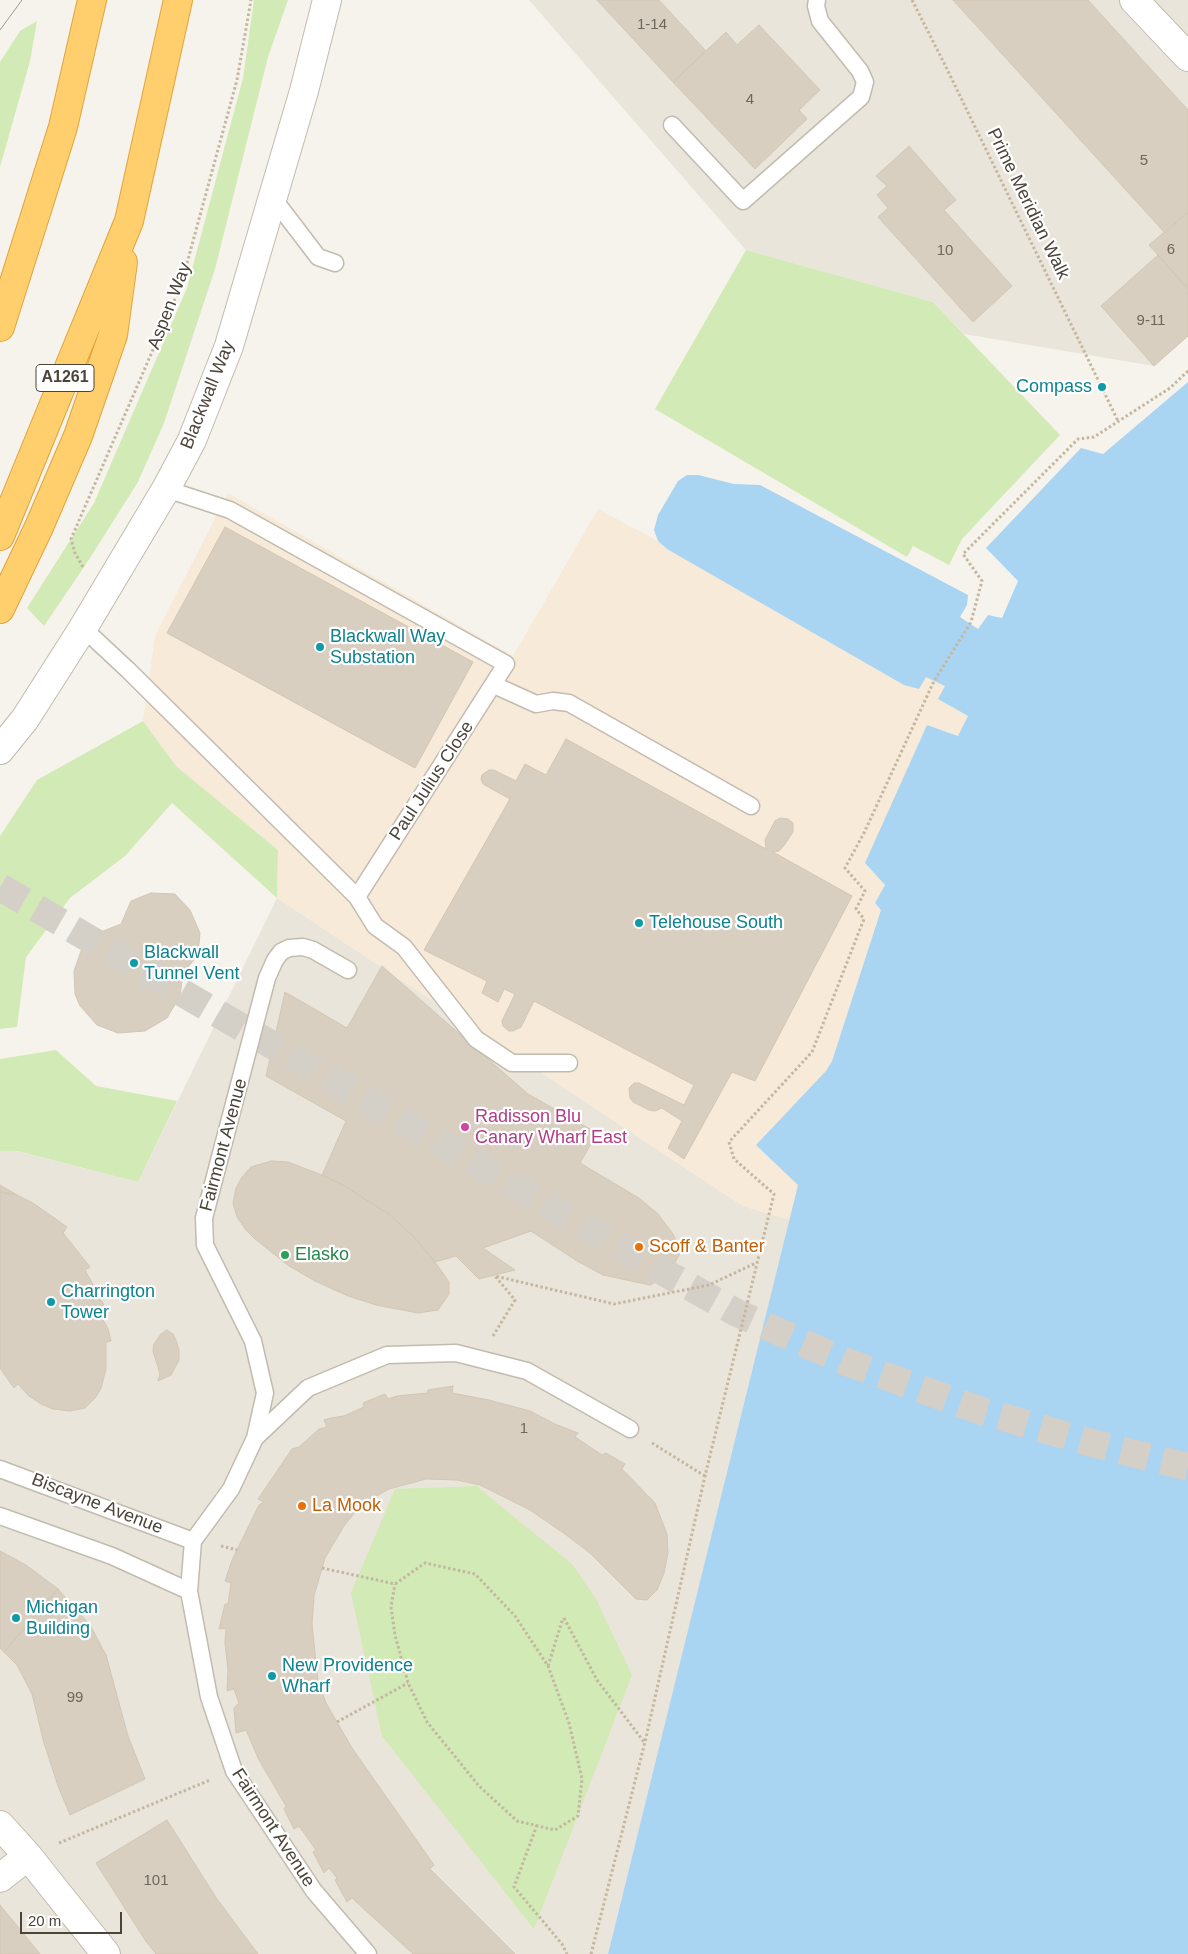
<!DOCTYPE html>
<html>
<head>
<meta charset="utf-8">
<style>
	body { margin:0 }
	#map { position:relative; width:1188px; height:1954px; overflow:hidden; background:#f6f3ec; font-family:Arial,sans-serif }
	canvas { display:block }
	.scale { position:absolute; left:20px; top:1912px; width:102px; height:22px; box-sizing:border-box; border:2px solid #4b4439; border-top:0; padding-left:6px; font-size:15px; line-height:18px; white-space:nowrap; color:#4b4439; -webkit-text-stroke:4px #fff; paint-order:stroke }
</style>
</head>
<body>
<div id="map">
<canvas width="1188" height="1954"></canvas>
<div class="scale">20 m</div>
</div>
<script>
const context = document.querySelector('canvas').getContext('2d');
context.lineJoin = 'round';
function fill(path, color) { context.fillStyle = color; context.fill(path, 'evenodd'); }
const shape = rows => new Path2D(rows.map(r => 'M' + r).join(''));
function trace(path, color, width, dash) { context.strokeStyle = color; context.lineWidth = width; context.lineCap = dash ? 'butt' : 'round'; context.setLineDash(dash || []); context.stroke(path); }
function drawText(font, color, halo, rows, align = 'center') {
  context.font = font + ' Arial,sans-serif'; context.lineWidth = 4.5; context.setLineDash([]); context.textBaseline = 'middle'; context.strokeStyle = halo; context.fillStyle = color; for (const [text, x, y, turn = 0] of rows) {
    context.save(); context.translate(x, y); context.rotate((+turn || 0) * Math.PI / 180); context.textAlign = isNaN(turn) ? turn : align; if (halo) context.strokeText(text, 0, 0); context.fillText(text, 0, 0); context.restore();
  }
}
const residential = shape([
	[529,0,1188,0,1188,336,1154,366,964,334,933,302,746,250],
	[277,898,743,1206,790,1220,608,1954,0,1954,0,1151,16,1151,138,1182]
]);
const commercial = shape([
	[228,493,513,656,598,509,658,541,667,549,946,686,939,699,968,716,959,736,927,725,866,862,885,885,875,903,881,910,832,1061,826,1071,790,1220,743,1206,277,898,278,850,176,766,143,721,155,636]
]);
const green = shape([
	[254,0,288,0,268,57,215,269,164,423,138,482,90,558,44,626,27,608,94,503,187,288,243,78],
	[37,21,30,61,0,167,0,62,20,31],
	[746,250,933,302,1060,435,962,539,949,565,913,546,907,557,655,409],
	[143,721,176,766,278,850,277,898,172,803,125,856,70,898,26,957,17,1027,0,1029,0,836,37,780],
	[56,1050,96,1086,177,1101,138,1182,17,1151,0,1151,0,1059],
	[476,1486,572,1564,596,1599,632,1675,534,1929,382,1736,351,1593,395,1489]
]);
const water = shape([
	[1188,382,1188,1954,608,1954,798,1185,756,1145,826,1071,832,1061,881,910,875,903,885,885,865,863,927,725,958,736,968,716,938,699,945,686,926,677,919,689,904,685,667,549,658,541,654,530,658,515,678,481,687,475,698,475,734,484,760,485,968,595,967,605,960,617,978,629,988,615,1002,618,1018,581,986,548,1081,448,1103,454]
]);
const building = shape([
	[597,0,659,0,706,51,673,82,597,0],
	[953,0,1088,0,1188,110,1188,212,1165,233,953,0],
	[759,25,820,90,799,110,807,119,755,169,673,82,726,32,737,45,759,25],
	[909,146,956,200,944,210,1012,286,973,322,878,217,888,208,877,195,887,186,876,176,909,146],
	[1188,212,1188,289,1149,245,1188,212],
	[1158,255,1188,289,1188,336,1154,366,1101,306,1158,255],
	[225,527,473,662,415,768,167,633,225,527],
	[566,739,766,849,765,840,775,821,780,818,788,819,793,823,793,832,783,847,779,851,773,852,852,896,755,1081,732,1072,684,1159,668,1148,682,1121,662,1108,655,1111,649,1110,633,1102,630,1098,629,1088,634,1083,639,1083,684,1105,694,1085,534,1001,521,1027,513,1031,509,1031,503,1026,502,1021,515,994,504,989,498,1002,482,993,487,981,424,950,510,799,483,784,481,779,482,775,489,770,494,770,516,781,525,764,546,775,566,739],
	[151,893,175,894,190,910,200,933,198,955,183,973,180,996,167,1018,145,1031,118,1033,97,1025,80,1006,75,994,74,971,82,948,98,933,121,924,131,901,151,893],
	[382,966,528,1094,597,1133,580,1163,639,1198,658,1214,673,1234,681,1251,669,1275,650,1285,603,1275,577,1261,531,1231,483,1248,515,1270,479,1279,456,1256,435,1262,413,1236,390,1215,343,1185,322,1175,346,1121,266,1076,285,992,347,1028,382,966],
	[271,1161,288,1162,322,1175,343,1185,390,1215,413,1236,435,1262,449,1282,449,1294,438,1310,418,1313,376,1305,348,1296,315,1281,289,1266,255,1239,246,1230,237,1217,233,1203,236,1188,242,1177,251,1167,271,1161],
	[0,1185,5,1188,17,1195,0,1192,0,1185],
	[0,1192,17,1195,33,1203,67,1227,63,1233,90,1267,85,1270,104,1305,97,1308,108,1329,111,1341,106,1342,106,1369,101,1388,96,1397,85,1408,70,1411,53,1409,41,1404,29,1396,18,1384,14,1388,0,1368,0,1192],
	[167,1330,173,1334,176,1340,179,1350,179,1360,171,1375,158,1381,160,1374,153,1351,154,1344,161,1334,167,1330],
	[453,1386,452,1393,489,1400,530,1411,555,1424,578,1433,575,1437,602,1455,606,1453,625,1464,622,1469,655,1503,667,1534,668,1553,664,1573,657,1590,647,1600,636,1599,590,1553,565,1534,530,1510,480,1485,457,1480,426,1479,389,1489,366,1502,356,1511,344,1526,325,1558,314,1596,312,1624,318,1682,326,1703,352,1748,434,1865,430,1869,515,1954,413,1954,352,1898,347,1902,335,1880,337,1878,329,1868,324,1873,313,1852,316,1850,299,1826,294,1829,284,1809,286,1806,259,1760,246,1730,236,1733,234,1708,239,1703,234,1689,227,1691,228,1670,225,1643,226,1628,219,1629,225,1604,228,1604,231,1583,225,1581,232,1560,259,1505,264,1502,258,1499,292,1449,299,1447,319,1429,327,1427,324,1420,330,1418,344,1416,364,1407,363,1403,385,1394,388,1399,397,1396,427,1393,428,1390,453,1386],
	[0,1551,26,1565,58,1589,4,1652,0,1648,0,1551],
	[58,1589,90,1625,106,1655,128,1736,145,1779,70,1815,58,1786,44,1743,32,1694,17,1665,4,1652,58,1589],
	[167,1820,217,1899,258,1954,156,1954,145,1940,96,1863,167,1820],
	[0,1905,40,1954,0,1954,0,1905]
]);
const highwayTunnel = shape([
	[0,887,651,1265,735,1312,844,1361,979,1410,1088,1442,1188,1467]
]);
const path = shape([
	[912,0,944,63,1118,421],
	[83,567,75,553,71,539,181,285,237,80,251,0],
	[493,1336,515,1300,495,1276,614,1304,709,1285,758,1262],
	[652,1443,705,1476],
	[221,1546,237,1550],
	[322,1568,395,1584,425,1563,475,1574,515,1616,548,1666,569,1723,582,1779,578,1816,555,1830,517,1821,479,1786,427,1722,408,1683,395,1635,391,1607,395,1584],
	[564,1618,597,1680,644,1742],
	[548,1666,563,1618],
	[337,1722,408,1683],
	[537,1825,514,1887,562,1944,567,1954],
	[59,1843,210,1780],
	[591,1954,645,1742,705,1476,774,1194,734,1159,729,1142,812,1052,864,919,856,909,865,891,845,868,864,833,934,681,971,622,982,581,963,554,1078,439,1094,437,1170,388,1188,371]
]);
const lane = shape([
	[672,125,743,201,861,97,865,82,860,71,820,21,816,6,817,0],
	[273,198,318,257,335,263],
	[166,489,230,510,506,664,357,897],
	[83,628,128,670,357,897,375,926,404,947,476,1039,512,1063,569,1063],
	[494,685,536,704,553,701,569,703,751,806],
	[348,970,313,950,303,947,289,948,281,952,275,960,267,978,204,1218,205,1245,253,1341,265,1393,255,1438,231,1489,193,1541,189,1591,209,1697,234,1771,314,1891,368,1954],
	[255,1438,308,1388,387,1355,456,1353,527,1371,630,1429],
	[0,1469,193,1541],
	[0,1516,112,1556,189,1591]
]);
const street = shape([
	[1134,0,1188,57],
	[0,750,25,719,83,628,166,489,192,440,229,346,304,91,327,0],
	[0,1825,28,1856,106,1954],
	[0,1878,28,1856]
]);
const highway = shape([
	[0,327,63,127,92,0],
	[0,536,129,221,178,0],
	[0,609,39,527,78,436,113,335,123,262]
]);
const tram = shape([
	[0,30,22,0]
]);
const markers = [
	[1102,387,5,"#0f9aa8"],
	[320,647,5,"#0f9aa8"],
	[639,923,5,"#0f9aa8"],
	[134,963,5,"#0f9aa8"],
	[465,1127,5,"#d1479c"],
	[639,1247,5,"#e8710a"],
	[285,1255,5,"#2e9e5b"],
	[51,1302,5,"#0f9aa8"],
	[302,1506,5,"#e8710a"],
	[16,1618,5,"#0f9aa8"],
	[272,1676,5,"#0f9aa8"]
];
const numberNames = [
	["1-14",652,25],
	["4",750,100],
	["5",1144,161],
	["6",1171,250],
	["10",945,251],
	["9-11",1151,321],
	["1",524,1429],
	["99",75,1698],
	["101",156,1881]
];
const shields = [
	[65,378,58]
];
const shieldNames = [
	["A1261",65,378]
];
const streetNames = [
	["Prime Meridian Walk",1028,204,64],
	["Aspen Way",170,306,-69],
	["Blackwall Way",208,395,-68],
	["Paul Julius Close",432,781,-57],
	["Fairmont Avenue",224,1145,-75],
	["Biscayne Avenue",97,1504,21],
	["Fairmont Avenue",273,1828,57]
];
const cultureNames = [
	["Compass",1092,387,"right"],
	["Blackwall Way",330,637],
	["Substation",330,658],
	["Telehouse South",649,923],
	["Blackwall",144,953],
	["Tunnel Vent",144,974],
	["Charrington",61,1292],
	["Tower",61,1313],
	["Michigan",26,1608],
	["Building",26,1629],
	["New Providence",282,1666],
	["Wharf",282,1687]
];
const hotelNames = [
	["Radisson Blu",475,1117],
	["Canary Wharf East",475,1138]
];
const foodNames = [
	["Scoff & Banter",649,1247],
	["La Mook",312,1506]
];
const leisureNames = [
	["Elasko",295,1255]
];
fill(residential, '#eae5da');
fill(commercial, '#f7ead8');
fill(green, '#d2eab5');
fill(water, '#a9d4f2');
fill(building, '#d8cfc1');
trace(building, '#d3c7b4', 1);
trace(highwayTunnel, '#d4d0c8', 28, [28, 14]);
trace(lane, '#c2bbae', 19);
trace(street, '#c2bbae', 30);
trace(highway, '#e0a43c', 30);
trace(path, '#c4b79f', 3, [2.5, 2.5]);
trace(lane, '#fff', 16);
trace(street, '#fff', 28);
trace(highway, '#ffcf6e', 28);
trace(tram, '#9a9a9a', 1);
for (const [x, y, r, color] of markers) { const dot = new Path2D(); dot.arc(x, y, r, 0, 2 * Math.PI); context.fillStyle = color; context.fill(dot); trace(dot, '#fff', 2); }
drawText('15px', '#6e675b', null, numberNames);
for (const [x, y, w] of shields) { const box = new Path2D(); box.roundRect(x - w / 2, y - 13.5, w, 27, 4); context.fillStyle = '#fff'; context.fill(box); trace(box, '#4b4439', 1); }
drawText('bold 16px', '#4b4439', null, shieldNames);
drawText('18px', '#4b4439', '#fff', streetNames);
drawText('18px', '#0d838f', '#fff', cultureNames, 'left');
drawText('18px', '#b23c85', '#fff', hotelNames, 'left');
drawText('18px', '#c56008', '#fff', foodNames, 'left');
drawText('18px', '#27864d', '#fff', leisureNames, 'left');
</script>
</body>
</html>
